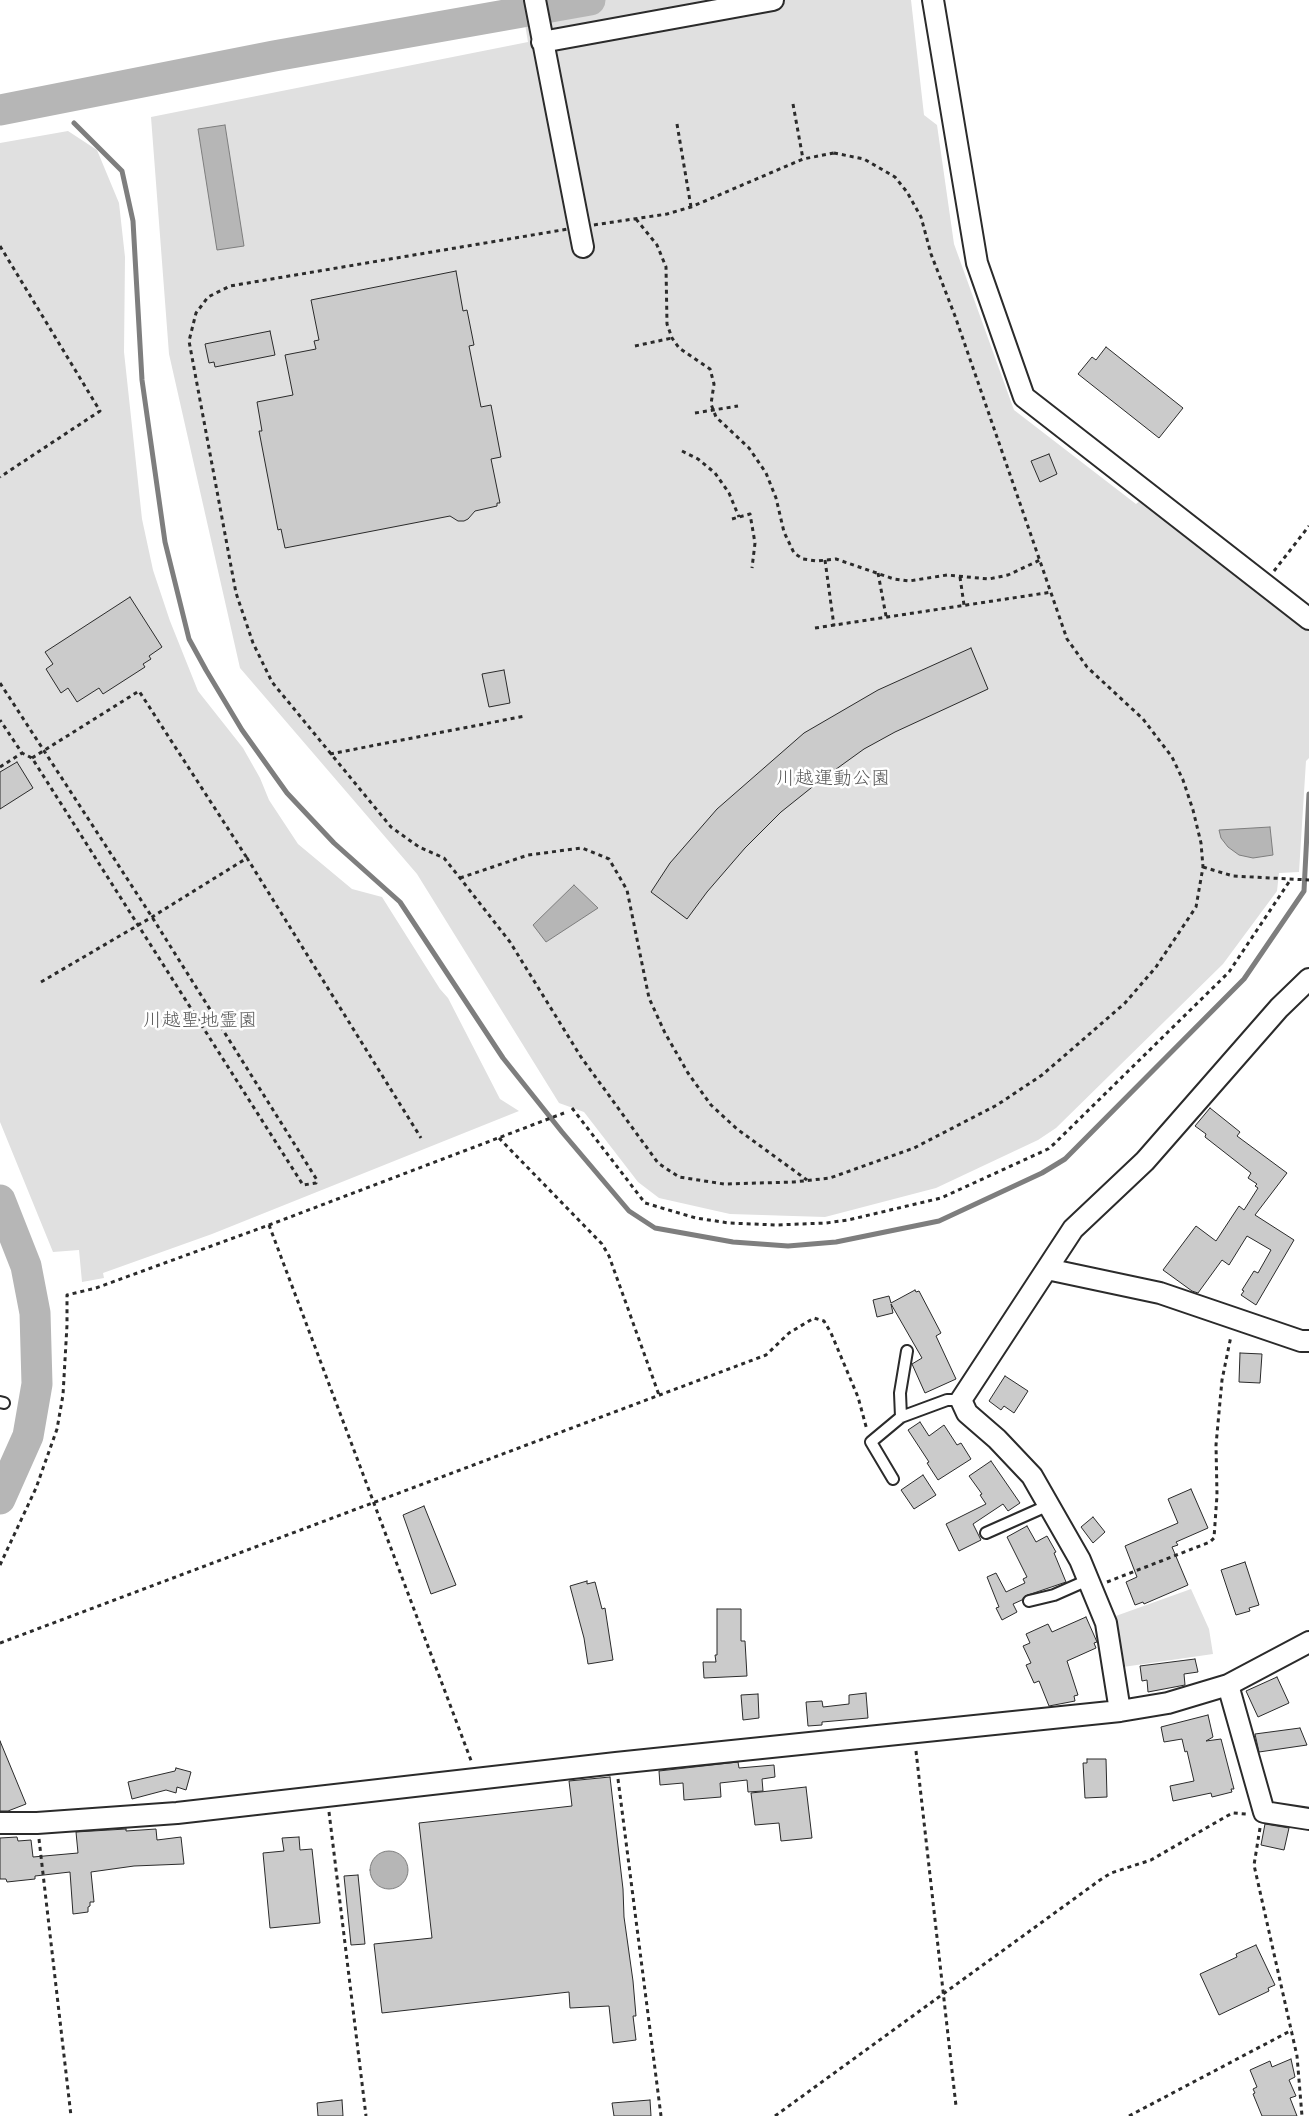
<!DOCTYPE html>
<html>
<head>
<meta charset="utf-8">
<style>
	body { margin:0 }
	canvas { display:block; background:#fff }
</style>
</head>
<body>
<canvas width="1309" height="2116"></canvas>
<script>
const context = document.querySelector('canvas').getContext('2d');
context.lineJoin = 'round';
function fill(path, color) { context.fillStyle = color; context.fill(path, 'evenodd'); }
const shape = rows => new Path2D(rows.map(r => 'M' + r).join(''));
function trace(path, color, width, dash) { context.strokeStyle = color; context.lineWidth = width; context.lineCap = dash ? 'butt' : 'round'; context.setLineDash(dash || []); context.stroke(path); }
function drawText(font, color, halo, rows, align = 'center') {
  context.font = font + ' "Gochi Hand","Klee One",sans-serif'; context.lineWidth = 5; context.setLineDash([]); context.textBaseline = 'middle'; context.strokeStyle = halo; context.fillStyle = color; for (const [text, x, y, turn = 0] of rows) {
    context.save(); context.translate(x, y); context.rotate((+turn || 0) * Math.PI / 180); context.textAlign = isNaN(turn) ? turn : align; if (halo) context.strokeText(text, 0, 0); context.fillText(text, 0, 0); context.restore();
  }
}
const green = shape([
	[521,0,911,0,924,115,937,125,954,244,1014,410,1136,504,1141,500,1309,630,1309,758,1306,761,1299,872,1279,873,1277,891,1223,964,1056,1128,1038,1140,936,1188,825,1217,730,1214,659,1198,638,1182,584,1112,559,1103,417,874,240,668,169,354,151,117,528,42],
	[68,131,97,150,119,203,125,257,124,352,142,519,153,570,170,621,198,691,243,748,260,778,269,800,298,844,352,889,382,897,440,989,448,998,500,1099,519,1111,212,1234,103,1273,104,1278,82,1282,79,1250,53,1252,0,1122,0,143],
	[1191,1589,1209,1629,1213,1654,1123,1667,1113,1617]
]);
const water = shape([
	[225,125,244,246,217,250,198,129,225,125],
	[1270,827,1273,855,1253,858,1239,855,1228,847,1221,838,1219,830,1270,827],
	[574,885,598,908,546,942,533,925,574,885],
	'370 1870a19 19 0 1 1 38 0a19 19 0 1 1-38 0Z'
]);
const stream = shape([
	[74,123,122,171,133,221,142,380,165,542,189,639,206,670,242,730,287,793,334,843,400,902,503,1058,562,1132,629,1211,655,1228,733,1242,788,1246,836,1242,939,1221,1042,1173,1065,1159,1244,979,1304,891,1309,794]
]);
const river = shape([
	[0,110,274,56,590,0],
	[0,1200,26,1266,35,1313,37,1384,28,1436,0,1499]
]);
const building = shape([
	[456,271,463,311,467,310,474,345,469,346,481,407,491,405,501,457,491,459,500,503,497,503,497,506,475,511,468,519,464,521,458,521,450,516,285,548,281,529,278,530,259,431,262,431,257,402,293,395,285,355,316,349,314,341,319,340,311,300,456,271],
	[270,331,275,355,215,367,214,362,209,363,205,344,270,331],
	[1106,347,1183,408,1159,438,1078,374,1092,357,1096,360,1106,347],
	[1049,454,1057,474,1040,482,1031,461,1049,454],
	[130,597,162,647,149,656,151,659,143,664,145,667,103,694,99,688,77,702,68,688,61,693,46,669,53,664,45,652,130,597],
	[971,648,988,689,895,732,864,749,821,780,781,812,745,848,707,892,687,919,651,892,670,863,717,809,804,733,878,690,971,648],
	[504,670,510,703,489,707,482,674,504,670],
	[17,762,33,788,0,809,0,772,17,762],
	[1210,1108,1240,1132,1237,1136,1287,1173,1255,1215,1294,1240,1256,1305,1241,1295,1244,1291,1242,1290,1254,1271,1258,1273,1271,1250,1247,1236,1229,1265,1222,1260,1198,1293,1192,1291,1163,1270,1196,1226,1216,1241,1239,1206,1244,1210,1258,1188,1255,1186,1257,1184,1248,1178,1251,1173,1205,1137,1206,1134,1195,1126,1210,1108],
	[915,1290,916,1292,919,1291,941,1333,936,1336,956,1379,925,1393,912,1364,922,1358,891,1304,893,1313,877,1317,873,1300,889,1296,891,1303,915,1290],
	[1240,1353,1262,1354,1260,1383,1239,1382,1240,1353],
	[1005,1376,1028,1391,1014,1413,1004,1406,1001,1410,989,1401,1005,1376],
	[920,1422,929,1436,944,1425,957,1445,961,1443,971,1459,938,1480,927,1463,929,1462,908,1430,920,1422],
	[991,1461,1020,1503,1008,1511,1003,1504,973,1524,981,1540,959,1551,946,1524,986,1504,980,1495,982,1494,969,1476,991,1461],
	[923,1475,936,1495,914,1509,901,1490,923,1475],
	[1191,1489,1208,1528,1176,1542,1178,1545,1172,1547,1188,1585,1144,1604,1143,1602,1135,1605,1126,1582,1137,1577,1125,1546,1178,1523,1168,1499,1191,1489],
	[424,1506,456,1585,431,1594,403,1515,424,1506],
	[1093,1517,1105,1532,1093,1543,1081,1527,1093,1517],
	[1027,1526,1036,1542,1047,1536,1056,1552,1054,1553,1066,1582,1025,1596,1022,1600,1013,1604,1017,1612,1002,1620,996,1608,999,1607,987,1577,996,1573,1006,1592,1025,1583,1023,1579,1027,1577,1007,1537,1027,1526],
	[1245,1562,1259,1605,1249,1608,1250,1611,1236,1615,1221,1570,1245,1562],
	[587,1581,587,1584,595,1582,602,1609,605,1608,613,1660,588,1664,584,1638,570,1586,587,1581],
	[717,1609,741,1609,741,1641,745,1641,747,1676,704,1678,703,1662,716,1662,715,1655,717,1655,717,1609],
	[1086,1617,1097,1642,1094,1643,1096,1648,1067,1661,1078,1695,1074,1696,1075,1701,1049,1706,1039,1681,1034,1683,1026,1665,1031,1663,1023,1646,1030,1643,1026,1634,1048,1624,1052,1632,1086,1617],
	[1195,1659,1198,1672,1184,1674,1185,1685,1148,1692,1147,1680,1142,1681,1140,1666,1195,1659],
	[1277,1677,1289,1703,1258,1717,1246,1691,1277,1677],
	[866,1693,868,1718,822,1722,822,1725,808,1726,806,1702,822,1701,823,1707,849,1704,849,1695,866,1693],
	[758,1694,759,1718,743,1720,741,1695,758,1694],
	[1208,1715,1213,1737,1206,1741,1221,1739,1234,1789,1231,1789,1232,1792,1212,1797,1211,1793,1173,1801,1170,1786,1194,1781,1187,1751,1185,1752,1182,1739,1164,1742,1161,1727,1208,1715],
	[1300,1728,1307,1745,1259,1752,1255,1734,1300,1728],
	[0,1741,26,1804,8,1811,0,1811,0,1741],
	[1087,1759,1106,1759,1107,1797,1085,1798,1083,1763,1087,1763,1087,1759],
	[738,1762,739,1768,774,1765,775,1777,762,1779,763,1791,748,1792,747,1780,720,1783,721,1797,684,1800,683,1783,660,1785,659,1771,738,1762],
	[176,1768,191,1772,186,1790,177,1787,176,1793,166,1790,132,1799,128,1782,175,1771,176,1768],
	[610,1777,623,1889,624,1917,633,1981,636,2016,633,2016,636,2040,613,2043,609,2006,570,2008,569,1992,382,2013,374,1944,432,1938,419,1823,572,1806,569,1781,610,1777],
	[806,1787,812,1838,781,1841,779,1823,755,1825,751,1793,806,1787],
	[1265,1824,1289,1828,1284,1850,1261,1845,1265,1824],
	[126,1829,126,1831,156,1829,157,1840,181,1837,184,1864,134,1866,91,1872,94,1902,90,1902,90,1906,88,1907,88,1912,73,1914,70,1872,35,1876,35,1879,7,1882,6,1879,0,1879,0,1838,17,1837,18,1841,31,1840,33,1857,78,1853,76,1832,126,1829],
	[299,1837,300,1850,312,1849,320,1923,270,1928,263,1853,284,1851,282,1838,299,1837],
	[358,1875,365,1944,351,1945,344,1876,358,1875],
	[1256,1945,1275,1985,1268,1988,1269,1991,1219,2015,1200,1974,1237,1957,1236,1954,1256,1945],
	[1291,2059,1295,2077,1289,2080,1296,2096,1290,2098,1297,2116,1262,2116,1253,2094,1255,2093,1253,2089,1257,2087,1250,2070,1270,2061,1272,2067,1291,2059],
	[342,2100,343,2116,318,2116,317,2103,342,2100],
	[650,2100,651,2116,614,2116,612,2103,650,2100]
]);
const path = shape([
	[793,104,803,159],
	[677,124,691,207],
	[834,153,864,159,895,177,907,192,921,217,931,254,955,316,1067,639,1087,667,1143,719,1172,757,1183,780,1193,810,1201,843,1203,867,1196,907,1156,967,1125,1003,1078,1044,1042,1075,997,1105,914,1148,830,1178,794,1182,724,1184,679,1177,658,1163,581,1057,510,942,460,878,444,858,419,847,391,827,272,682,253,643,236,593,189,341,196,313,208,297,230,286,580,227,667,214,691,207,803,159,834,153],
	[636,219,657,245,666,267,667,324,672,338,679,348,710,369,714,384,711,404,716,417,749,448,766,473,776,498,784,532,794,553,803,559,817,561,836,559,894,579,909,581,947,575,989,579,1008,575,1040,560],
	[0,246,100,411,0,477],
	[635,346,672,338],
	[695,413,738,406],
	[682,451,698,459,715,473,729,493,739,517],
	[732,519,750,514,755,543,752,568],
	[825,560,834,626],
	[1274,571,1309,526],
	[878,573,886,616],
	[960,577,964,605],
	[815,628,1052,592],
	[0,683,152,917,317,1180,316,1183,303,1185,32,758,22,753,0,720],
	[330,754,525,716],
	[32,758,139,691,247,858],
	[0,767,22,753],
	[1203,867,1233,876,1309,880],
	[460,878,528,855,582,848,609,859,627,890,649,998,665,1033,688,1073,711,1105,737,1129,807,1180],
	[41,982,152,917,247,858,421,1138],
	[572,1108,645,1203,696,1218,729,1223,776,1225,826,1223,848,1220,941,1198,1048,1149,1054,1144,1229,972,1291,879],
	[499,1138,602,1244,609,1256,659,1395],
	[269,1225,472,1763],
	[0,1565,36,1488,57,1429,63,1395,67,1325,67,1295,96,1288,269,1225,564,1113],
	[1107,1582,1210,1542,1214,1538,1217,1495,1216,1445,1222,1380,1231,1336],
	[0,1643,766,1355,789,1333,814,1318,824,1321,831,1333,858,1397,867,1430],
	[916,1751,956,2106],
	[618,1779,661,2116],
	[329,1812,366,2116],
	[1260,1828,1254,1865,1297,2056,1302,2116],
	[39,1839,71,2116],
	[775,2116,1100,1880,1111,1873,1151,1860,1227,1816,1233,1813,1246,1814],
	[1129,2116,1292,2030]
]);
const service = shape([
	[0,1402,4,1403],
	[901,1417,900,1393,907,1351],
	[893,1479,871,1442,901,1417,947,1400,961,1400],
	[986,1533,1049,1505],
	[1029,1601,1054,1595,1088,1580]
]);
const minor = shape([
	[535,0,583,247],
	[933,0,977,263,1024,397,1309,619],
	[542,42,773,0],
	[1047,1269,1160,1293,1301,1341,1309,1341],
	[1228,1685,1264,1812,1309,1819],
	[1120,1711,1106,1623,1080,1560,1032,1476,997,1439,967,1413,961,1400,1073,1229,1145,1161,1279,1008,1309,979],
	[0,1823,37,1823,177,1813,616,1763,1120,1711,1168,1703,1228,1685,1309,1642]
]);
const parkNames = [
	["川越運動公園",833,781],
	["川越聖地霊園",200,1023]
];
fill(green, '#e0e0e0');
fill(water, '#b6b6b6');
trace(water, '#7e7e7e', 1);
trace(stream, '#7e7e7e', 5);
trace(river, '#b6b6b6', 31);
fill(building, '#cbcbcb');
trace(building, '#2b2b2b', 1);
trace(service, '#2b2b2b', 14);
trace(minor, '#2b2b2b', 24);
trace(path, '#2b2b2b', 3, [4, 4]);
trace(service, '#fff', 10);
trace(minor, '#fff', 20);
drawText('19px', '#585858', '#fff', parkNames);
</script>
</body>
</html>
